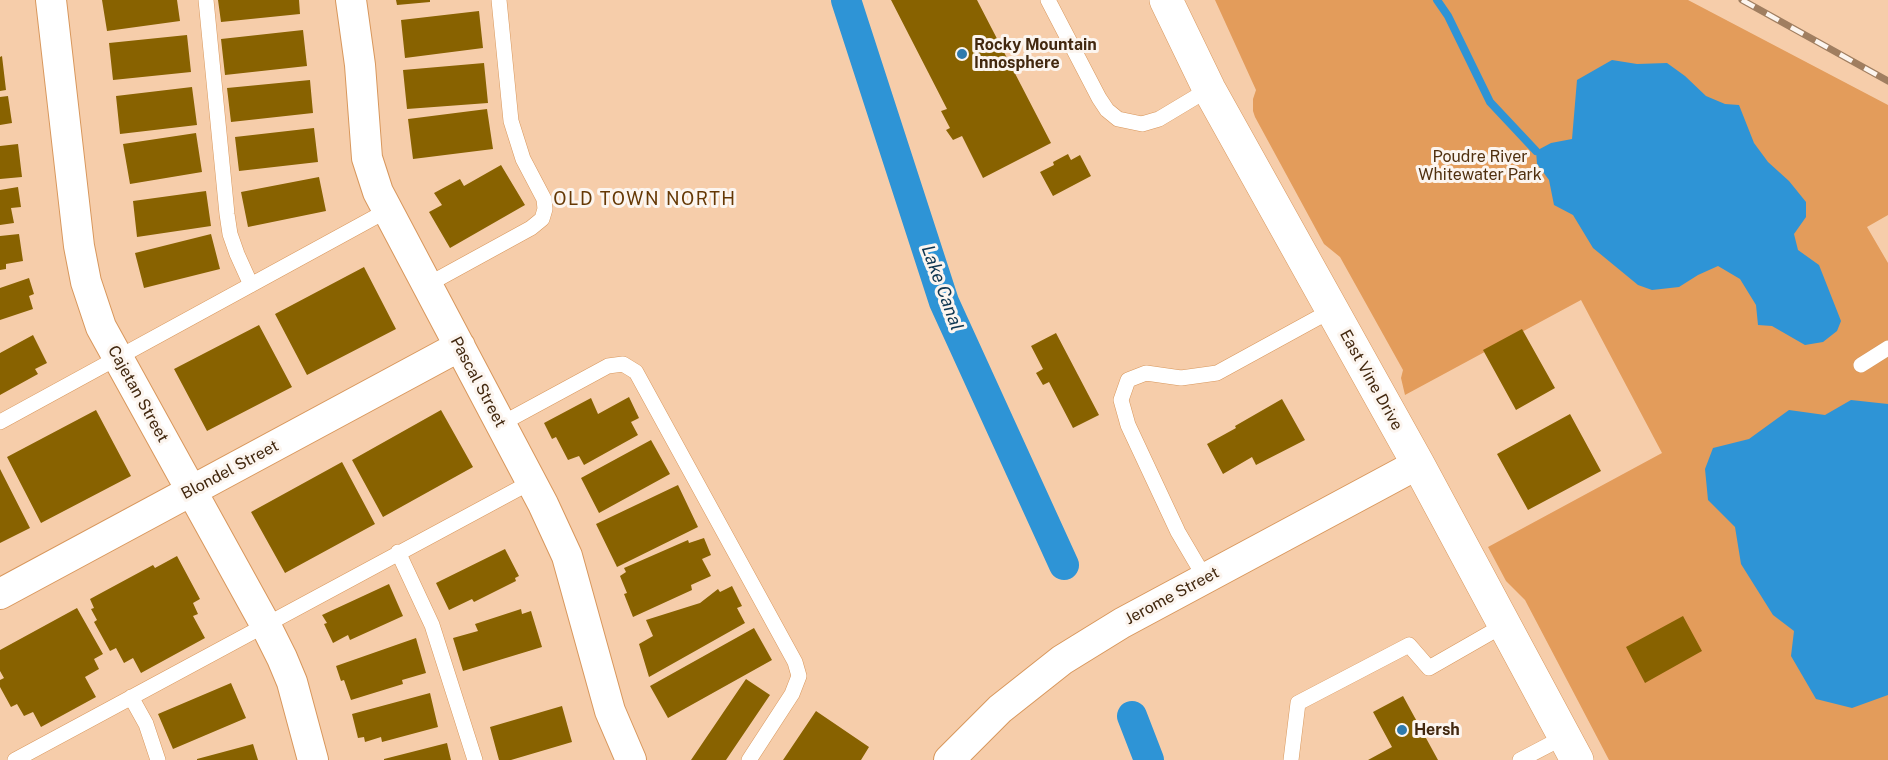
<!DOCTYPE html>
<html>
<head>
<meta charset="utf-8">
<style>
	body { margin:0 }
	canvas { display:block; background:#f6cdaa }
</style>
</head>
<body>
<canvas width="1888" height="760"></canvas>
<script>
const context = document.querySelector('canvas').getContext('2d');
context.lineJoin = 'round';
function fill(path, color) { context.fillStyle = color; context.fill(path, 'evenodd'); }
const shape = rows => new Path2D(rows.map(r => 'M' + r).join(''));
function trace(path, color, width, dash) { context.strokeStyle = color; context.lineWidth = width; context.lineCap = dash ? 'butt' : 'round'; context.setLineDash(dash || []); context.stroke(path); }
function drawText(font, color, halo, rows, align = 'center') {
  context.font = font + ' "Public Sans",sans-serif'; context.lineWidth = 6; context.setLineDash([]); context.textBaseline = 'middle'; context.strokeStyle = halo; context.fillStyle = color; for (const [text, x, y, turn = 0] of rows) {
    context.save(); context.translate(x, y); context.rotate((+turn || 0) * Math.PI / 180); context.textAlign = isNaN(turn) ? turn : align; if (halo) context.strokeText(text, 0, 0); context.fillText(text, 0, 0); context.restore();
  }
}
const green = shape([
	[1215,0,1688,0,1888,105,1888,215,1867,227,1888,263,1888,760,1609,760,1525,600,1506,581,1488,547,1662,453,1581,300,1405,395,1401,378,1403,370,1340,257,1324,244,1255,117,1253,111,1253,99,1256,90]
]);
const water = shape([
	[1612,60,1637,64,1667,63,1685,76,1706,96,1725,104,1739,105,1754,143,1768,162,1789,181,1806,202,1806,217,1794,234,1798,250,1819,265,1841,321,1837,331,1823,342,1805,345,1772,326,1758,325,1756,305,1740,279,1718,266,1698,275,1679,287,1652,290,1638,285,1593,248,1573,215,1554,205,1549,180,1537,164,1536,151,1551,143,1572,139,1577,80],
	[1851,400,1888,404,1888,695,1852,708,1816,699,1791,656,1794,631,1773,615,1741,564,1735,527,1708,500,1705,469,1713,448,1749,439,1789,410,1825,415]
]);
const stream = shape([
	[1437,0,1448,16,1490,102,1536,151]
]);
const canal = shape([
	[846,0,944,302,1064,565],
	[1132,716,1149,760]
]);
const building = shape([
	[102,0,177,0,180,21,107,31],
	[218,0,299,0,300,14,221,22],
	[396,0,430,0,430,2,397,5],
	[891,0,977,0,1051,143,983,178,962,136,953,140,946,130,950,128,941,111,947,109],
	[479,11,483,48,405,58,401,20],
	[303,30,307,66,225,75,221,39],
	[187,35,191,72,113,80,109,43],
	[2,56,6,90,0,91,0,57],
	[484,63,488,103,407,109,403,70],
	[310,80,313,113,231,122,227,88],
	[192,87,197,125,120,134,116,96],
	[8,96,12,123,0,125,0,97],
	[487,109,493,149,413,159,408,119],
	[314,128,318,162,239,171,235,137],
	[196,133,202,172,130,184,123,144],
	[18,144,22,177,0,179,0,146],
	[1068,154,1071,160,1080,155,1091,176,1053,196,1040,172,1054,165,1053,162],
	[501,165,525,205,450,248,429,212,442,205,434,193,460,179,464,186],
	[319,177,326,211,248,227,241,192],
	[18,187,21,207,11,208,14,223,0,225,0,190],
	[206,191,211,226,137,237,133,201],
	[19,234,23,261,6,264,6,269,0,270,0,236],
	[211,234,220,269,144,288,135,253],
	[364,267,396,329,307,375,275,314],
	[29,278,34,294,29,296,33,309,0,320,0,288],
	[259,325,292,387,207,431,174,369],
	[1522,329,1555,388,1516,410,1483,350],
	[1056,333,1099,415,1073,428,1049,382,1043,385,1036,373,1043,369,1031,346],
	[33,335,47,363,35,369,38,374,0,395,0,353],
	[629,397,639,418,631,422,638,435,584,465,579,456,568,460,556,437,552,439,544,423,591,398,598,414],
	[1282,399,1305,440,1256,465,1252,457,1223,474,1207,444,1236,428,1235,426],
	[96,410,131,476,41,523,7,457],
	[441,410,473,467,383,517,352,460],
	[1570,414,1601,471,1528,510,1497,454],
	[651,440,670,474,599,513,581,478],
	[342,462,375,524,285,573,251,512],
	[0,469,30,528,0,543],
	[678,485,698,527,617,567,596,524],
	[704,538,711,555,702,559,711,576,691,585,692,590,633,617,624,594,627,593,620,576,626,572,624,568,688,540,689,543],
	[505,549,519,576,515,578,516,581,474,602,472,599,449,610,436,583],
	[177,556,200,599,193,603,198,614,193,616,205,638,141,673,133,658,124,663,116,648,110,651,94,622,97,620,91,609,94,608,90,599,153,565,155,568],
	[389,584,403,616,350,640,348,635,333,643,324,624,327,623,322,615],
	[732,586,742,606,737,608,745,623,649,677,639,644,653,636,646,620,700,603,718,589,720,592],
	[77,608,103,654,94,659,99,669,85,677,96,697,41,727,33,712,24,716,17,704,11,707,0,687,0,680,4,678,0,671,0,650],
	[521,609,522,614,531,611,542,647,463,671,453,638,478,631,475,624],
	[1683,616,1702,651,1645,683,1626,647],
	[754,628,772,660,668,718,650,686],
	[416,638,426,673,402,680,403,684,351,700,344,680,341,681,336,666],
	[746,679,770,695,726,760,691,760],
	[231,683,246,718,173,749,158,714],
	[430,693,438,727,382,742,381,737,365,742,364,737,358,738,352,714],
	[1403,696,1438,760,1368,760,1392,747,1373,712],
	[562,706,572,742,511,760,499,760,490,727],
	[816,711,869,747,861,760,783,760],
	[447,743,451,760,384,760,384,759],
	[253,744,258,760,197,760,197,759]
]);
const lane = shape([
	[206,0,227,214,230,234,237,254,251,285],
	[1048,0,1099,98,1107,110,1118,119,1142,124,1159,119,1209,89],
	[427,285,531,228,542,219,545,209,544,199,523,159,511,121,499,0],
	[1861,365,1888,348],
	[0,422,388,210],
	[501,424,608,366,623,364,636,372,795,662,799,676,792,694,749,760],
	[398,552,432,625,475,760],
	[1205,578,1178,532,1128,425,1121,400,1128,380,1146,373,1181,378,1217,373,1332,310],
	[131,697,146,724,158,760],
	[15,760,531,482],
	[1291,760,1298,703,1409,645,1429,668,1504,625],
	[1520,760,1564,737]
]);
const street = shape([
	[51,0,79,246,86,282,101,327,265,624,282,658,292,682,313,760],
	[351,0,360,65,367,158,378,192,543,504,567,556,610,711,631,760],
	[0,594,460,346],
	[949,760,1000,709,1062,660,1122,623,1418,464]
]);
const secondary = shape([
	[1166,0,1209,89,1418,464,1577,760]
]);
const rail = shape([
	[1742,0,1888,81]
]);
const markers = [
	[962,54,6,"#2e7aad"],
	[1402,730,6,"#2e7aad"]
];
const poiNames = [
	["Rocky Mountain",974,45],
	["Innosphere",974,63],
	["Hersh",1414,730]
];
const parkNames = [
	["Poudre River",1480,157],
	["Whitewater Park",1480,175]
];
const streetNames = [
	["East Vine Drive",1371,380,61],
	["Pascal Street",478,382,62],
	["Cajetan Street",138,394,61],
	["Blondel Street",230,470,-28],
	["Jerome Street",1172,596,-28]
];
const neighbourhoodNames = [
	["OLD TOWN NORTH",645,199]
];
const waterNames = [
	["Lake Canal",942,288,70]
];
fill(green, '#e39c5b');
fill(water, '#2e94d6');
trace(stream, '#2e94d6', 8);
trace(canal, '#2e94d6', 30);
fill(building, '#886200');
trace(lane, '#d8975c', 16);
trace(street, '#d8975c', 32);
trace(secondary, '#d8975c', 34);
trace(lane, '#fff', 15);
trace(street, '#fff', 30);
trace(secondary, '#fff', 33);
trace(rail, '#a07e60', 7);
trace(rail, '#fcf5ef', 4.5, [14]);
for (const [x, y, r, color] of markers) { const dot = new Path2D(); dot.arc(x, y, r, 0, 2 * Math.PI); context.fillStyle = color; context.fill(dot); trace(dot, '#fcf5ef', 2); }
drawText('bold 16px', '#42280f', '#fcf5ef', poiNames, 'left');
drawText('16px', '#50300f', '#fcf5ef', parkNames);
drawText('16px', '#42280f', '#fcf5ef', streetNames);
context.letterSpacing = '1.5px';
drawText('18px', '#653805', '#fcf5ef', neighbourhoodNames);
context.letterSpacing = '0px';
drawText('italic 18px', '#0d3651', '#fcf5ef', waterNames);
</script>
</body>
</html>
